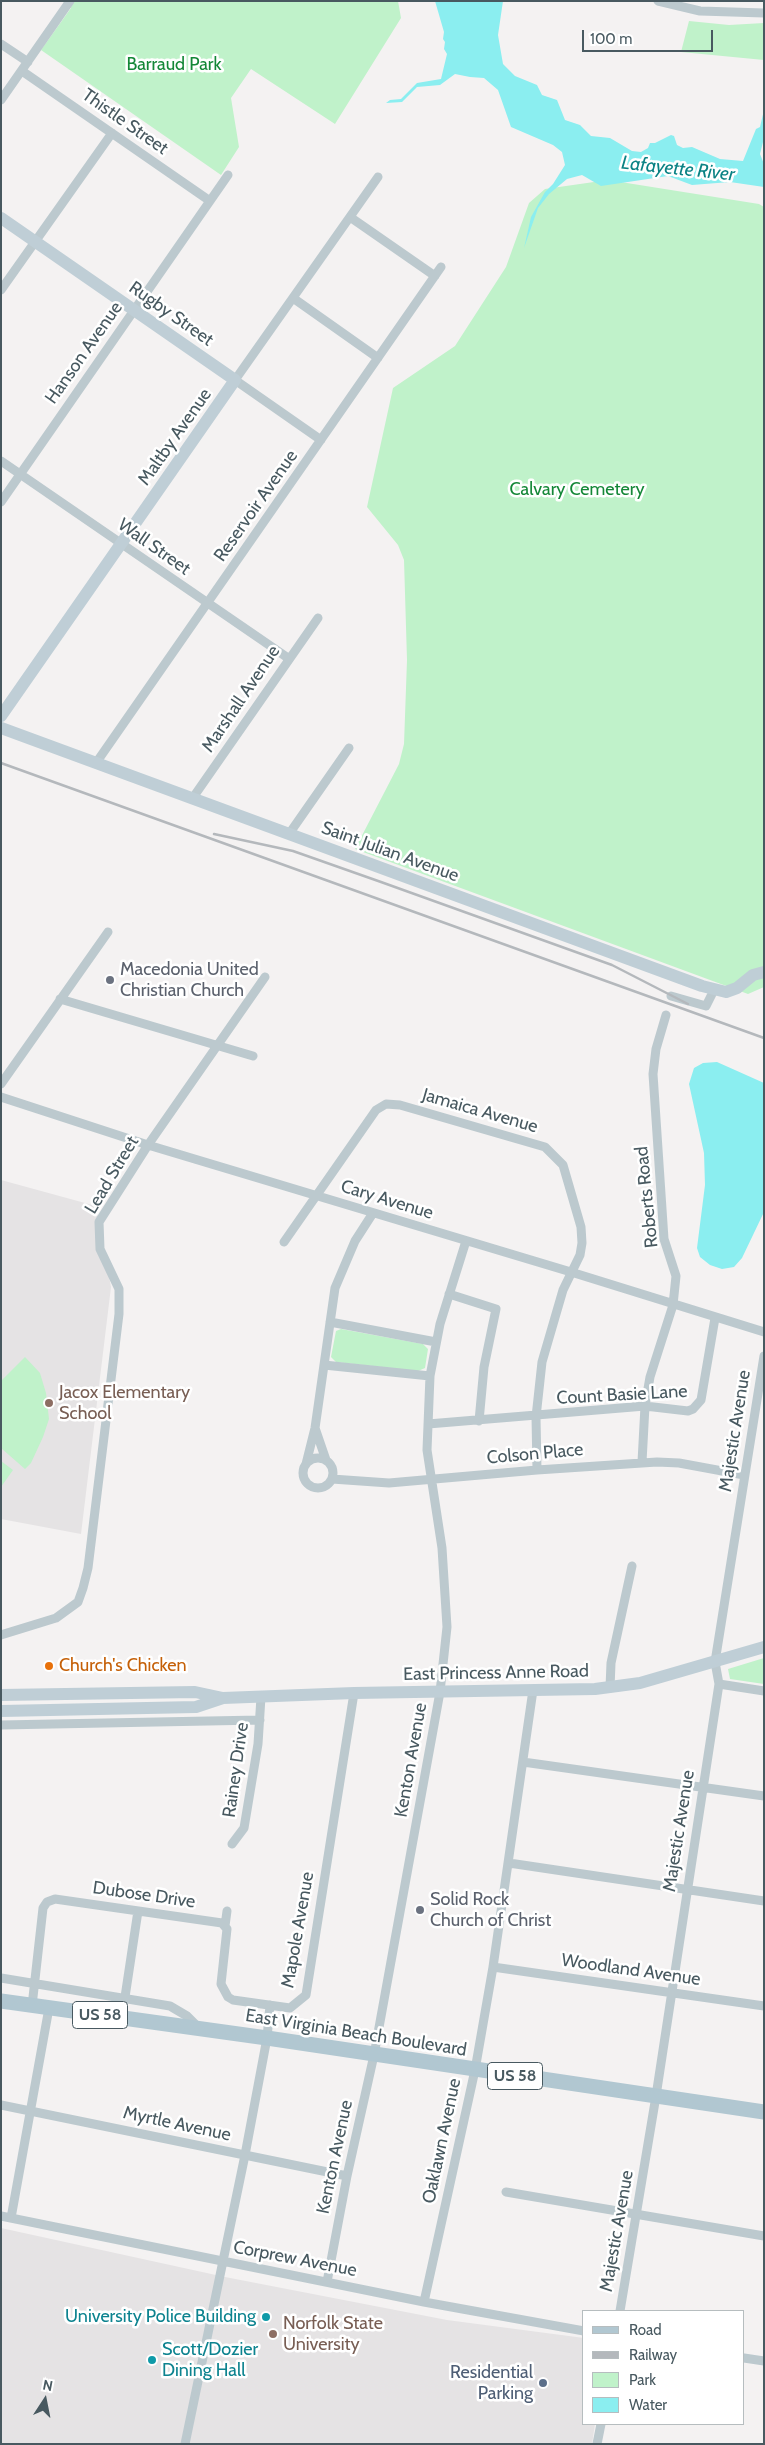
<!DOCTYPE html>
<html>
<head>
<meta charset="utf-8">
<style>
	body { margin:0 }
	#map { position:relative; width:765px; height:2445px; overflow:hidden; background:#f4f2f2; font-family:Cabin,sans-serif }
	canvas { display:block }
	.frame { position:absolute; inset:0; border:2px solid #485960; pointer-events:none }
	.legend { position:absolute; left:582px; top:2310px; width:162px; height:115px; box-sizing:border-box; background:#fff; border:1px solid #b6bdbf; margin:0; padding:6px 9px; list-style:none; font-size:15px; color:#485960 }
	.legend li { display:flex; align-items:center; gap:10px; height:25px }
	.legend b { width:25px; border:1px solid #b6bdbf }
	.north { position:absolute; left:20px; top:2375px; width:50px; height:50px; -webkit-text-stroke:4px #fff; paint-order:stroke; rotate:11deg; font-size:14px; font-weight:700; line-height:20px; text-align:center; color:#485960 }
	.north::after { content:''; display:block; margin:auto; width:18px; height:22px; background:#485960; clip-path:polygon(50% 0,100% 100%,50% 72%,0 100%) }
	.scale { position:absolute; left:582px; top:30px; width:131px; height:22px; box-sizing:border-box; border:2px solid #485960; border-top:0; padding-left:6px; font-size:15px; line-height:18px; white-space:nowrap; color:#485960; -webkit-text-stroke:4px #fff; paint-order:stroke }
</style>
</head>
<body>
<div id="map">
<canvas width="765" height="2445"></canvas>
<div class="frame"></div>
<ul class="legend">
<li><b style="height:6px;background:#b1c7d1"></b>Road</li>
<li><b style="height:6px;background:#b4b8bc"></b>Railway</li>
<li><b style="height:14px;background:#c0f2ca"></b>Park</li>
<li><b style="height:14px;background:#8beef0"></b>Water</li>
</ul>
<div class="north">N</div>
<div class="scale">100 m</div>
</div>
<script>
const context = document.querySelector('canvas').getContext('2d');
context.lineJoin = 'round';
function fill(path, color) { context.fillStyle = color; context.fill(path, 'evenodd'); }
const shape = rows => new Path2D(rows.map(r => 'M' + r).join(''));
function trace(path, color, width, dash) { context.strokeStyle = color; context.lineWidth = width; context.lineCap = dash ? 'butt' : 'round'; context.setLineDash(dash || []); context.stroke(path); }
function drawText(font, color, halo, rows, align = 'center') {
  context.font = font + ' Cabin,sans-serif'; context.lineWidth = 5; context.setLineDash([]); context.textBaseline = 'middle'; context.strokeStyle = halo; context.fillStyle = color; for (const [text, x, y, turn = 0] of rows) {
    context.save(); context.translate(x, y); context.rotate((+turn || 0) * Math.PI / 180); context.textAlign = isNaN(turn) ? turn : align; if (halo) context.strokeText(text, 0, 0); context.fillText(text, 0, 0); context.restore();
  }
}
const education = shape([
	[1,1180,96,1206,111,1287,81,1534,1,1519],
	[1,2228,225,2277,447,2320,584,2338,584,2424,595,2424,592,2444,1,2444]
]);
const green = shape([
	[62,1,398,1,401,18,335,124,251,69,231,98,239,147,221,175,41,50,71,8],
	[689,21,729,25,764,23,764,60,681,52],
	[608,180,759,204,764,207,764,987,748,994,355,849,399,764,404,744,407,660,404,560,398,545,367,507,393,388,455,346,506,267,529,203,545,189],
	[341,1329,423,1344,428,1349,425,1368,418,1371,336,1362,331,1357,336,1331],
	[25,1357,40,1373,46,1393,49,1419,43,1437,31,1463,25,1469,1,1448,1,1381],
	[1,1461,13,1470,1,1487],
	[764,1658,764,1684,730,1679,728,1669]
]);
const water = shape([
	[435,1,503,1,498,35,503,64,515,76,537,85,542,95,557,100,565,120,580,125,591,136,610,138,632,151,641,152,648,148,650,143,655,143,671,135,674,136,677,145,683,148,692,147,720,159,743,161,756,129,760,127,764,110,764,138,760,154,764,164,764,187,730,182,692,185,668,176,601,186,582,175,567,179,549,194,538,208,524,248,531,217,545,192,553,184,565,165,562,152,553,145,511,127,498,90,484,78,470,77,455,74,440,85,417,87,402,102,386,103,390,100,401,99,417,83,441,79,447,54,444,49,445,42,443,39,444,32],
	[717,1062,764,1083,764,1212,742,1258,734,1267,722,1269,710,1265,700,1257,697,1248,705,1185,704,1153,689,1084,694,1068,703,1063]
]);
const street = shape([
	[658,1,700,11,764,13],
	[1,44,28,62],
	[22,71,210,201],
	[1,100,70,1],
	[350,217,435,276],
	[1,290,112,133],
	[293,298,378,358],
	[321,440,235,380,378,177],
	[1,461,288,658],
	[1,502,228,175],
	[96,763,441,267],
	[192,799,318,618],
	[289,834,349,748],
	[671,996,706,1006,714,990],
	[60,999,253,1056],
	[1,1084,108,932],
	[1,1097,148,1145,571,1272,764,1332],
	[284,1242,376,1110,386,1104,400,1105,545,1147,563,1165,581,1227,582,1243,580,1255,563,1290,542,1362,536,1417,537,1470],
	[449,1294,496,1309,484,1367,479,1421],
	[330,1322,436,1342],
	[324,1365,430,1376],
	[428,1424,645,1406,688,1411,693,1409,701,1400,715,1318],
	[315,1428,326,1460],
	'303 1473a15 15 0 1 1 30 0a15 15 0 1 1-30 0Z',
	[642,1462,645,1406,650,1377,673,1305,676,1276,664,1239,653,1074,656,1049,666,1015],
	[306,1464,315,1428,335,1288,355,1241,373,1213],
	[332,1479,389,1483,537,1470,657,1462,679,1463,744,1475],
	[1,1635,56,1618,78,1602,83,1588,88,1568,119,1314,119,1289,100,1249,99,1222,148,1145,265,977],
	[719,1684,764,1691],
	[610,1688,611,1663,632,1566],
	[1,1725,260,1720],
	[523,1762,764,1796],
	[232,1844,244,1828,258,1744,261,1697],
	[509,1863,764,1901],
	[225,1926,227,1911],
	[493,1967,764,2006],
	[1,1978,170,2006,187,2016,198,2027],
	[125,1997,138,1911],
	[32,2006,43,1908,47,1902,55,1899,222,1923,227,1929,221,1984,228,1997,233,2000,290,2008,306,1995,354,1693],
	[1,2105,347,2176],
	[506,2192,764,2236],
	[1,2216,424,2302,584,2331],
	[11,2218,49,2008],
	[327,2282,347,2176,374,2055,440,1692,447,1627,442,1548,427,1450,430,1376,440,1324,466,1241],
	[424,2302,475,2070,493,1967,533,1690],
	[620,2311,656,2096,719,1684,715,1662,764,1356],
	[744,2358,764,2361],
	[185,2444,245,2155,267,2038,270,2005],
	[597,2444,601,2424]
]);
const secondary = shape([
	[1,218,235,380,1,716],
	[1,728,702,986,726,992,737,988,753,975,764,972],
	[1,1695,195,1692,223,1698,354,1693,595,1689,640,1683,764,1647],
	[1,1711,196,1707,223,1698]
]);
const primary = shape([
	[1,2001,267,2038,764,2112]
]);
const rail = shape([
	[1,763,764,1038],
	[214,834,293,851,381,882,612,965,688,1004]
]);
const markers = [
	[110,980,5,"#6b7280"],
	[49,1403,5,"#8d6e63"],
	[49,1666,5,"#e8710a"],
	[420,1910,5,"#6b7280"],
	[266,2317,5,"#0f9aa8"],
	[273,2334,5,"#8d6e63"],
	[152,2360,5,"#0f9aa8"],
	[543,2383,5,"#5c6f8a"]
];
const shields = [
	[100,2015,55],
	[515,2076,55]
];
const shieldNames = [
	["US 58",100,2015],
	["US 58",515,2076]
];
const parkNames = [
	["Barraud Park",174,65],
	["Calvary Cemetery",577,490]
];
const streetNames = [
	["Thistle Street",125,122,35],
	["Rugby Street",171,314,35],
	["Hanson Avenue",84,353,-55],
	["Maltby Avenue",175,437,-55],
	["Reservoir Avenue",256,506,-55],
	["Wall Street",154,547,35],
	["Marshall Avenue",241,699,-56],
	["Saint Julian Avenue",390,852,20],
	["Jamaica Avenue",480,1111,16],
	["Lead Street",112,1175,-59],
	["Roberts Road",647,1197,-96],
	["Cary Avenue",387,1200,17],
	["Count Basie Lane",622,1395,-3],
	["Majestic Avenue",735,1431,-81],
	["Colson Place",535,1454,-5],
	["East Princess Anne Road",496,1673,-1],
	["Kenton Avenue",411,1760,-80],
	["Rainey Drive",236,1770,-82],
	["Majestic Avenue",679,1831,-81],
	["Dubose Drive",144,1895,8],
	["Mapole Avenue",298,1930,-80],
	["Woodland Avenue",631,1970,8],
	["East Virginia Beach Boulevard",356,2033,9],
	["Myrtle Avenue",177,2124,12],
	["Oaklawn Avenue",442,2141,-78],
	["Kenton Avenue",335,2157,-78],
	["Majestic Avenue",617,2231,-80],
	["Corprew Avenue",295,2259,11]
];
const worshipNames = [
	["Macedonia United",120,970],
	["Christian Church",120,991],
	["Solid Rock",430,1900],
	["Church of Christ",430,1921]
];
const educationNames = [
	["Jacox Elementary",59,1393],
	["School",59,1414],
	["Norfolk State",283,2324],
	["University",283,2345]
];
const foodNames = [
	["Church's Chicken",59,1666]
];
const cultureNames = [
	["University Police Building",256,2317],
	["Scott/Dozier",162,2350,"left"],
	["Dining Hall",162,2371,"left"]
];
const serviceNames = [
	["Residential",533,2373],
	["Parking",533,2394]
];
const waterNames = [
	["Lafayette River",678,169,6]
];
fill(education, '#e5e3e4');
fill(green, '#c0f2ca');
fill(water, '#8beef0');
trace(street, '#bcc9ce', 9);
trace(secondary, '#bfced6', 12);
trace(primary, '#b1c7d1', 15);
trace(rail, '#b4b8bc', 2.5);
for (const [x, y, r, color] of markers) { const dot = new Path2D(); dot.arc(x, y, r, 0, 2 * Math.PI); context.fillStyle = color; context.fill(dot); trace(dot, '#fff', 2); }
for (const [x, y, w] of shields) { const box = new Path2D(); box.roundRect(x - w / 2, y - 13.5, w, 27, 4); context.fillStyle = '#fff'; context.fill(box); trace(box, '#485960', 1); }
drawText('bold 16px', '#485960', null, shieldNames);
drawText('18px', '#148737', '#fff', parkNames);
drawText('18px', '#485960', '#fff', streetNames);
drawText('18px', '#5b616d', '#fff', worshipNames, 'left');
drawText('18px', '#785e54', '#fff', educationNames, 'left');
drawText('18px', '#c56008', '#fff', foodNames, 'left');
drawText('18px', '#0d838f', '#fff', cultureNames, 'right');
drawText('18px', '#4e5e75', '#fff', serviceNames, 'right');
drawText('italic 19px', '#0a8284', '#fff', waterNames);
</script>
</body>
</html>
